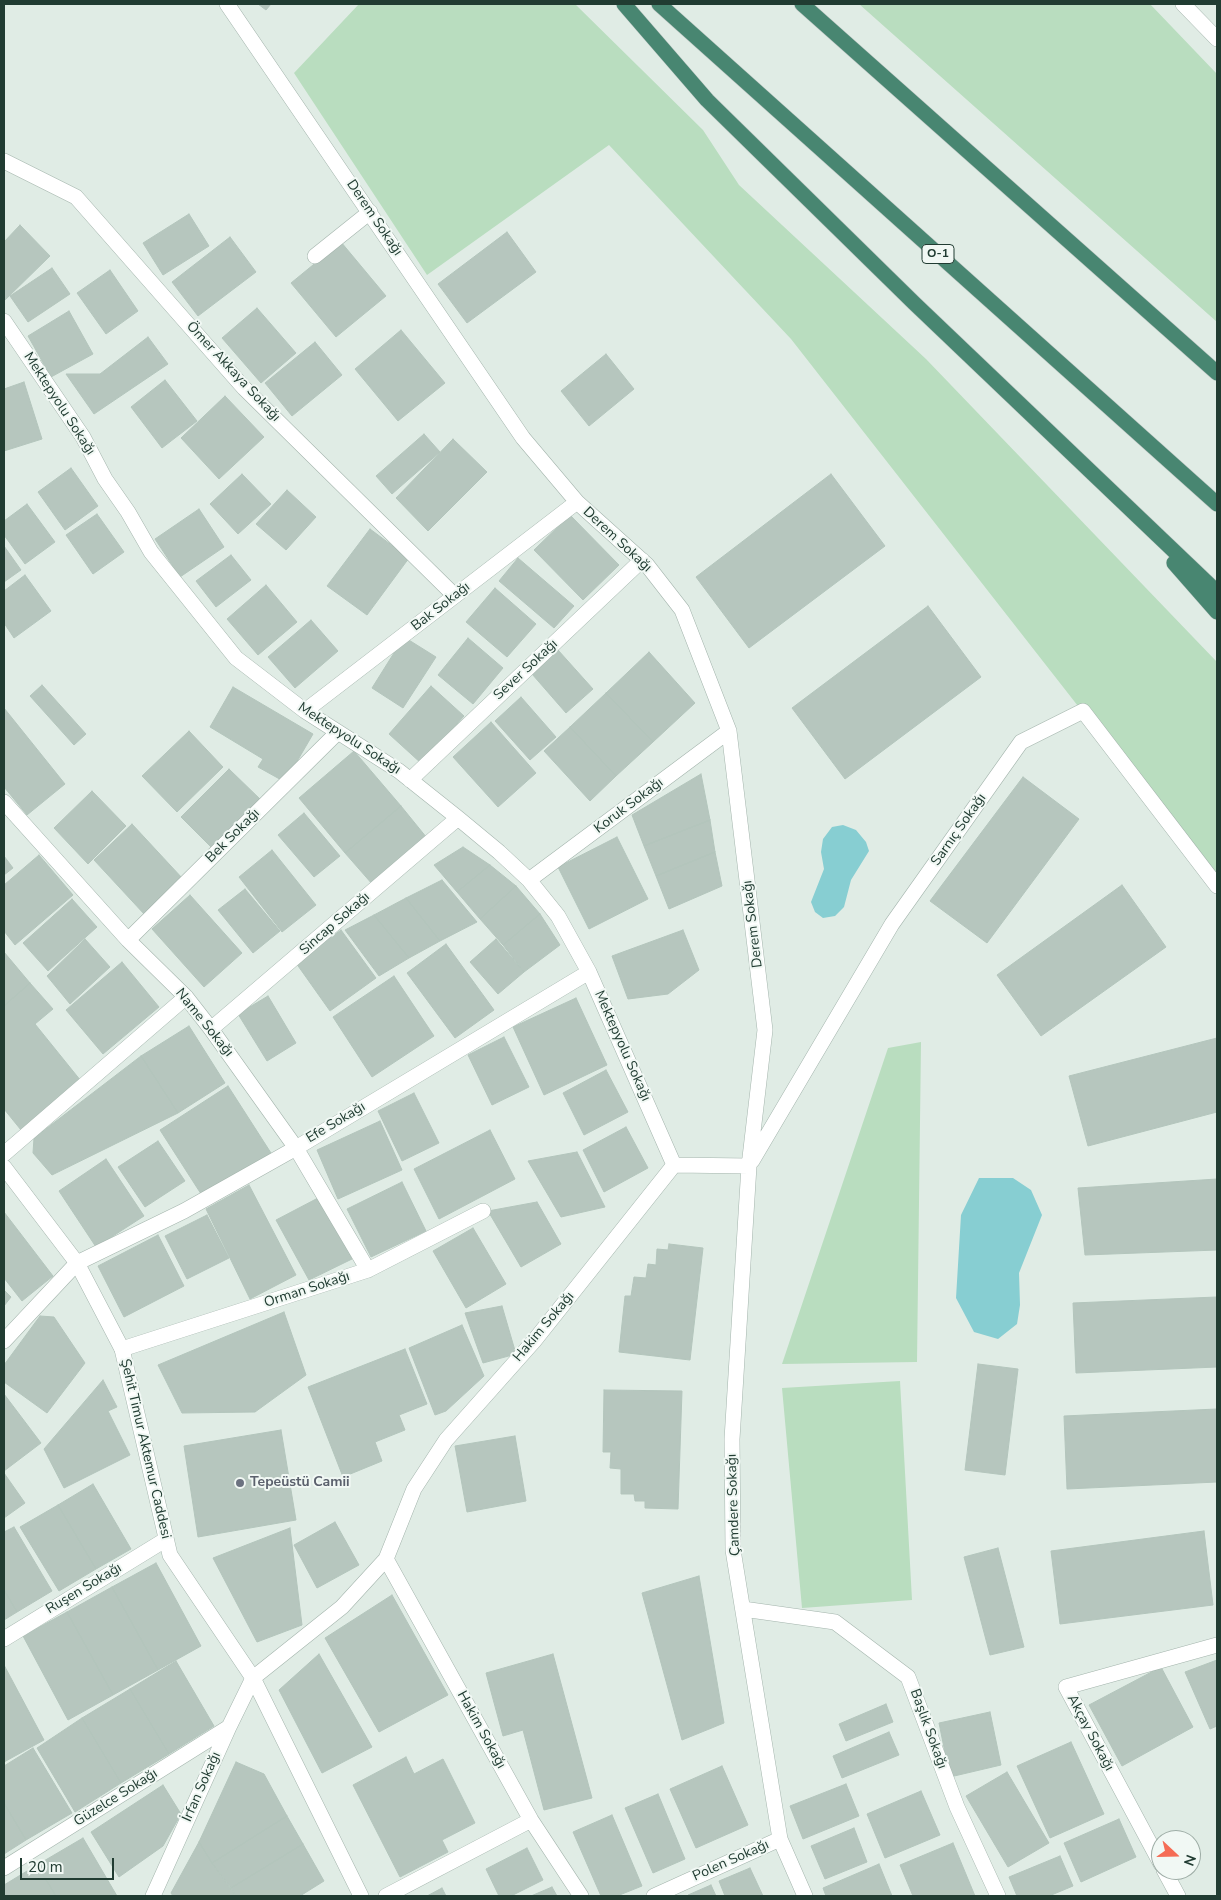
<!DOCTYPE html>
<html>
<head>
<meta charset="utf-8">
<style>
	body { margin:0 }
	#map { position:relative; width:1221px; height:1900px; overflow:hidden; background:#e0ece5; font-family:"Nunito Sans",sans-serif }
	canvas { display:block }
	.frame { position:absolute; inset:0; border:5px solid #213c32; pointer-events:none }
	.north { position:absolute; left:1151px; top:1830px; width:50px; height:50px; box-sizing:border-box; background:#f1f8f4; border:1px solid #9eada6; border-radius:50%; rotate:111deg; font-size:14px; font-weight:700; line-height:20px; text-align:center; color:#213c32 }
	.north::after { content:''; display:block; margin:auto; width:18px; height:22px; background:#f56c55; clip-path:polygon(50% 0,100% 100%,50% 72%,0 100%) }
	.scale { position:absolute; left:20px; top:1858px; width:94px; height:22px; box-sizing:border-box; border:2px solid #213c32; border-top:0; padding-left:6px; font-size:15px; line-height:18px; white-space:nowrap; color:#213c32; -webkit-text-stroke:4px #f1f8f4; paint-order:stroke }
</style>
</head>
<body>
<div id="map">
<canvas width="1221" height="1900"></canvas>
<div class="frame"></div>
<div class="north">N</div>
<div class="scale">20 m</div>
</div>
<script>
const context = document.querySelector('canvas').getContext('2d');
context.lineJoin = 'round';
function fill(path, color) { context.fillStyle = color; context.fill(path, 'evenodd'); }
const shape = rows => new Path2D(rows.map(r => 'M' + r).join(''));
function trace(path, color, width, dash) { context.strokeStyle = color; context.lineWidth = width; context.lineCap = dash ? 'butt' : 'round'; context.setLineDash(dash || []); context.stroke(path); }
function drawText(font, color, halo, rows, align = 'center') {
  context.font = font + ' "Nunito Sans",sans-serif'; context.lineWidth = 4; context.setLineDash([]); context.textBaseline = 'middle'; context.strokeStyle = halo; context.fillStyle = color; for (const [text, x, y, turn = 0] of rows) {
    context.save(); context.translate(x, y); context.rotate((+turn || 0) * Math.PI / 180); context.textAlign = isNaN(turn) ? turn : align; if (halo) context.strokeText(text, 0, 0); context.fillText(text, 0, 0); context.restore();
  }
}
const green = shape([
	[359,4,575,4,703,130,739,185,926,359,1217,662,1217,891,1092,724,791,339,609,145,427,275,294,73],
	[859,4,1150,4,1217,74,1217,322],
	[921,1042,917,1362,782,1364,888,1048],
	[900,1381,912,1600,802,1608,782,1388]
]);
const water = shape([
	[843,825,856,830,866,842,869,851,851,880,844,907,835,916,823,918,815,912,811,902,824,869,821,852,823,839,832,827],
	[979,1178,1013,1178,1031,1190,1042,1215,1019,1273,1020,1305,1017,1324,998,1339,974,1332,956,1298,961,1215]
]);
const building = shape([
	[258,4,271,4,266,10,258,4],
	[189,214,209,246,163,275,143,243,189,214],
	[20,225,50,256,4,301,4,242,20,225],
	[507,232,536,272,467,323,438,284,507,232],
	[230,237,256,272,198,316,172,282,230,237],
	[341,242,386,296,336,337,291,283,341,242],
	[52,268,70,294,28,322,10,296,52,268],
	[110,270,138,311,106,334,77,293,110,270],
	[257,308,296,353,261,383,222,338,257,308],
	[69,311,93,354,51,377,28,336,69,311],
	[401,330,445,383,398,421,355,369,401,330],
	[148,337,168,364,94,414,66,374,100,374,148,337],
	[315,342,342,375,292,416,265,383,315,342],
	[606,354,634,389,589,426,561,391,606,354],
	[165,380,197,421,162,448,131,407,165,380],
	[24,382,42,439,4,451,4,389,24,382],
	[225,396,264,437,219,479,181,438,225,396],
	[424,434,440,452,392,494,376,476,424,434],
	[453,439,487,472,428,531,396,498,453,439],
	[71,468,98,506,65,530,38,492,71,468],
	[242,474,271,504,238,534,210,504,242,474],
	[831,474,885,546,749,648,696,577,831,474],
	[287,490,316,517,286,550,256,524,287,490],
	[27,504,55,542,25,564,4,535,4,521,27,504],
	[199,509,224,547,180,577,155,539,199,509],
	[97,514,124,552,93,574,66,535,97,514],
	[570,515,619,565,583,600,534,550,570,515],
	[370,529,409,558,367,615,327,586,370,529],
	[4,546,21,570,4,582,4,546],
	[231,555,251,580,216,607,196,581,231,555],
	[518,558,574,606,554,628,499,581,518,558],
	[25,575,51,611,14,638,4,623,4,591,25,575],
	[266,585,297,622,258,655,227,619,266,585],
	[495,588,536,624,507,657,466,622,495,588],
	[928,606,981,677,845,779,792,708,928,606],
	[311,620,338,651,295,688,268,657,311,620],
	[404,637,436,657,403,708,372,688,404,637],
	[468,638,503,668,473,704,438,675,468,638],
	[558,650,593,689,566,713,532,674,558,650],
	[649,652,695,703,653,742,606,693,649,652],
	[42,685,86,734,74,745,30,696,42,685],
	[431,686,464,716,422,764,389,734,431,686],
	[233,687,313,734,285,782,258,767,263,759,210,727,233,687],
	[606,693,653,742,616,776,570,727,606,693],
	[521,697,556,737,530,760,495,721,521,697],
	[4,708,65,784,27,815,4,787,4,708],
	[491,722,536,773,498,807,453,757,491,722],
	[570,727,616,776,590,801,544,751,570,727],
	[189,731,223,767,177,812,142,776,189,731],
	[354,751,401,806,345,853,299,798,354,751],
	[229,769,261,800,213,849,181,817,229,769],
	[701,774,710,820,644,846,632,815,701,774],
	[1023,777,1079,819,987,943,930,901,1023,777],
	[92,791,126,826,88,864,54,828,92,791],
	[401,806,427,838,373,885,345,853,401,806],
	[304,813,340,856,314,877,278,835,304,813],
	[710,820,715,852,656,876,644,846,710,820],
	[132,824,183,879,145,915,94,860,132,824],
	[617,837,648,899,589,929,558,867,617,837],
	[463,847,490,865,457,892,434,865,463,847],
	[272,850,316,905,282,932,239,877,272,850],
	[715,852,722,886,669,909,656,876,715,852],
	[39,855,73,895,15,945,4,931,4,885,39,855],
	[4,856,13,868,4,875,4,856],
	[490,865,516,886,480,919,457,892,490,865],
	[442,880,477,922,440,941,406,898,442,880],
	[1122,885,1166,947,1041,1036,997,975,1122,885],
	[516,886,540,914,503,945,480,919,516,886],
	[245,889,280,931,253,953,218,910,245,889],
	[190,895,242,953,204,987,152,929,190,895],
	[406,898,440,941,409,958,374,915,406,898],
	[72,899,97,927,48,971,23,943,72,899],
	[540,914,560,945,524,972,503,945,540,914],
	[374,915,409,958,379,976,345,930,374,915],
	[341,930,376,978,330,1011,296,963,341,930],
	[683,930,699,970,668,994,628,999,612,956,683,930],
	[85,939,110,967,70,1004,47,976,85,939],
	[496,939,524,972,498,994,470,962,496,939],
	[446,944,494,1010,455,1038,407,973,446,944],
	[4,952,30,983,4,1006,4,952],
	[122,962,159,1007,103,1054,66,1010,122,962],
	[394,976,434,1036,372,1077,333,1017,394,976],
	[30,983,53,1009,35,1024,81,1081,21,1130,4,1109,4,1006,30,983],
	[268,996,296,1043,267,1061,238,1014,268,996],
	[576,998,607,1065,544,1095,513,1027,576,998],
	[189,1026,225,1083,178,1113,141,1056,189,1026],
	[504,1037,529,1087,492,1105,468,1055,504,1037],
	[1217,1038,1217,1112,1088,1146,1069,1076,1217,1038],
	[141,1056,178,1113,52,1175,33,1153,34,1138,141,1056],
	[606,1070,628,1112,584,1135,563,1093,606,1070],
	[228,1086,271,1153,203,1197,160,1130,228,1086],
	[414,1093,439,1143,402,1161,378,1111,414,1093],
	[380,1121,402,1170,338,1199,317,1150,380,1121],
	[626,1127,648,1168,604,1192,583,1150,626,1127],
	[490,1130,515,1179,439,1219,414,1169,490,1130],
	[158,1141,185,1181,145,1207,118,1167,158,1141],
	[577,1152,605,1207,561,1217,528,1161,577,1152],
	[106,1159,144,1216,96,1247,59,1191,106,1159],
	[1217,1179,1217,1250,1085,1255,1078,1188,1217,1179],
	[402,1182,426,1231,371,1257,347,1209,402,1182],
	[249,1185,296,1275,250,1299,206,1209,249,1185],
	[318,1198,352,1259,309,1280,276,1220,318,1198],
	[537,1202,561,1244,521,1267,488,1211,537,1202],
	[4,1212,53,1276,22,1301,4,1278,4,1212],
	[207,1215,229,1258,187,1279,165,1236,207,1215],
	[473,1228,506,1284,466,1308,433,1251,473,1228],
	[158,1235,184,1286,124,1317,98,1266,158,1235],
	[669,1244,703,1248,690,1360,619,1352,625,1296,631,1296,634,1277,646,1278,648,1264,656,1265,657,1249,668,1250,669,1244],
	[4,1290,11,1297,4,1306,4,1290],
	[1217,1297,1217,1367,1076,1373,1073,1303,1217,1297],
	[502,1306,516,1354,483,1363,465,1313,502,1306],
	[284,1312,306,1375,255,1412,182,1413,158,1365,284,1312],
	[40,1316,54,1317,85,1363,47,1413,4,1382,4,1365,40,1316],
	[462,1325,484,1376,446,1411,435,1415,409,1348,462,1325],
	[405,1349,427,1404,399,1415,405,1430,375,1442,382,1461,343,1477,308,1387,405,1349],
	[978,1364,1018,1369,1005,1475,965,1470,978,1364],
	[103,1380,117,1407,108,1411,130,1455,64,1488,44,1449,103,1380],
	[604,1390,682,1391,678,1509,645,1508,645,1501,635,1501,634,1494,621,1494,621,1469,610,1468,611,1452,603,1452,604,1390],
	[4,1394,41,1443,4,1471,4,1394],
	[1217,1409,1217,1482,1067,1489,1064,1416,1217,1409],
	[281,1430,296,1520,198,1537,184,1446,281,1430],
	[515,1436,526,1501,467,1512,455,1446,515,1436],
	[4,1473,25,1503,4,1518,4,1473],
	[93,1484,131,1549,96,1569,58,1505,93,1484],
	[58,1505,96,1569,59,1591,20,1527,58,1505],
	[335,1522,359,1565,317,1588,294,1545,335,1522],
	[14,1527,52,1591,17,1612,4,1590,4,1532,14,1527],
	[290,1528,302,1625,257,1642,213,1558,290,1528],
	[1204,1531,1213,1605,1060,1624,1051,1551,1204,1531],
	[998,1548,1024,1647,990,1655,964,1557,998,1548],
	[156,1563,201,1646,158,1670,112,1587,156,1563],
	[699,1576,724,1723,682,1740,642,1593,699,1576],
	[112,1587,158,1670,113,1695,67,1612,112,1587],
	[4,1590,17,1612,4,1620,4,1590],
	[392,1595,448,1695,379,1732,325,1638,392,1595],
	[67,1612,113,1695,68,1720,23,1636,67,1612],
	[319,1654,372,1747,322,1773,279,1690,319,1654],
	[553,1654,592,1798,544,1810,523,1730,503,1736,486,1673,553,1654],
	[1217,1660,1217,1726,1210,1729,1185,1672,1217,1660],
	[176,1661,214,1726,169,1754,130,1689,176,1661],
	[4,1665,44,1740,4,1762,4,1665],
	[1161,1667,1193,1727,1122,1766,1089,1705,1161,1667],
	[130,1689,169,1754,121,1783,82,1718,130,1689],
	[886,1704,893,1722,846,1741,839,1724,886,1704],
	[990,1712,1001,1765,950,1777,939,1723,990,1712],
	[82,1718,121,1783,75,1812,37,1748,82,1718],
	[889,1732,899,1755,842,1778,833,1756,889,1732],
	[1071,1742,1104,1814,1050,1838,1017,1766,1071,1742],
	[33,1748,72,1813,26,1840,4,1803,4,1766,33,1748],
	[406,1757,414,1774,443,1759,475,1823,442,1840,448,1852,400,1877,353,1785,406,1757],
	[236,1762,264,1774,287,1816,212,1863,199,1842,236,1762],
	[722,1766,748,1825,696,1848,670,1789,722,1766],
	[1007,1772,1049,1843,1008,1867,966,1796,1007,1772],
	[846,1784,859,1816,803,1839,790,1806,846,1784],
	[163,1785,181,1814,163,1846,119,1877,91,1832,163,1785],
	[921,1791,940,1835,885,1858,867,1814,921,1791],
	[658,1794,685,1859,653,1873,625,1808,658,1794],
	[4,1803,26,1840,4,1854,4,1803],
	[612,1815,642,1886,617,1896,601,1896,573,1832,612,1815],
	[287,1816,303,1844,231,1888,212,1863,287,1816],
	[1119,1819,1136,1857,1081,1882,1064,1843,1119,1819],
	[854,1828,867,1862,825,1879,811,1846,854,1828],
	[83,1838,117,1896,56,1896,37,1865,83,1838],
	[199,1842,212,1863,236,1896,173,1896,171,1893,199,1842],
	[953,1843,975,1896,913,1896,900,1865,953,1843],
	[303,1844,324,1881,300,1896,236,1896,231,1888,303,1844],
	[527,1848,543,1880,511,1896,499,1896,486,1869,527,1848],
	[1060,1856,1073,1886,1049,1896,1017,1896,1009,1877,1060,1856],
	[879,1864,892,1896,826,1896,823,1888,879,1864],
	[37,1865,56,1896,4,1896,4,1885,37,1865],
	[750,1868,763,1896,725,1896,719,1881,750,1868],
	[711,1885,716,1896,689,1896,688,1895,711,1885],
	[552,1887,557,1896,531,1896,552,1887],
	[442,1888,446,1896,427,1896,442,1888]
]);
const minor = shape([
	[227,4,523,438,577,502,647,565,682,610,729,731,765,1030,749,1166,732,1439,733,1550,780,1839,805,1896],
	[1183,4,1217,39],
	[4,161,76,197,244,388,455,596],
	[315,256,370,212],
	[4,321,83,437,105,479,128,512,151,552,236,658,305,711,399,771,458,818,499,852,529,880,558,916,589,972,674,1165],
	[305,711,577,502],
	[410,780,642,560],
	[4,802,128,940,186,997,211,1029,296,1148,368,1270],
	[529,880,729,731],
	[128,940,338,732],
	[211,1029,458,818],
	[4,1154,186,997],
	[752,1161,892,924,1021,742,1083,711,1217,886],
	[4,1341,77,1263,184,1211,296,1148,589,972],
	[122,1349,368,1270,483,1211],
	[386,1559,531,1820,581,1896],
	[743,1609,835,1622,908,1677,957,1807,998,1896],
	[4,1639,165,1540],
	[1161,1864,1066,1687,1217,1645],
	[4,1868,229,1727],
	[1164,1870,1178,1896],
	[153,1896,229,1727,253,1678,342,1607,386,1559,414,1489,446,1440,534,1341,674,1165,749,1166],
	[386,1896,531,1820],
	[654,1896,780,1839]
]);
const tertiary = shape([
	[4,1167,77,1263,122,1349,170,1555,253,1678,361,1896]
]);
const trunk = shape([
	[624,4,707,100,914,303,1217,592],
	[659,4,1217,504],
	[802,4,1217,373],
	[1174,563,1217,612]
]);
const markers = [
	[240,1483,5,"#6b7280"]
];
const shields = [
	[938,254,32]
];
const shieldNames = [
	["O-1",938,254]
];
const streetNames = [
	["Derem Sokağı",374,218,56],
	["Ömer Akkaya Sokağı",233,372,47],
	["Mektepyolu Sokağı",59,404,57],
	["Derem Sokağı",617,540,43],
	["Bak Sokağı",441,607,-38],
	["Sever Sokağı",526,670,-43],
	["Mektepyolu Sokağı",349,739,33],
	["Koruk Sokağı",629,806,-37],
	["Sarnıç Sokağı",959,830,-55],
	["Bek Sokağı",233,836,-45],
	["Sincap Sokağı",335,924,-41],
	["Derem Sokağı",753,924,-97],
	["Name Sokağı",204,1023,51],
	["Mektepyolu Sokağı",622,1046,66],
	["Efe Sokağı",336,1123,-31],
	["Orman Sokağı",307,1290,-18],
	["Hakim Sokağı",544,1327,-50],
	["Şehit Timur Aktemur Caddesi",145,1449,77],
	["Çamdere Sokağı",734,1505,-92],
	["Ruşen Sokağı",84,1589,-31],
	["Başlık Sokağı",928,1729,70],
	["Hakim Sokağı",481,1730,61],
	["Akçay Sokağı",1090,1733,62],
	["İrfan Sokağı",202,1787,-66],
	["Güzelce Sokağı",116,1798,-32],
	["Polen Sokağı",731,1861,-24]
];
const worshipNames = [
	["Tepeüstü Camii",250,1483]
];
fill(green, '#b9ddbf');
fill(water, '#87ced2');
fill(building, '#b6c6be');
trace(building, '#b3c5bc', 1);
trace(minor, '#a3b4ac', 16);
trace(tertiary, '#a3b4ac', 16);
trace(trunk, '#c1c8c6', 16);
trace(minor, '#fff', 15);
trace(tertiary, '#fff', 15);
trace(trunk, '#488671', 15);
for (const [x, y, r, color] of markers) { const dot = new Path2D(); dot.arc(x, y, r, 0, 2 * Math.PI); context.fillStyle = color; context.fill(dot); trace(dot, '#f1f8f4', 2); }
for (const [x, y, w] of shields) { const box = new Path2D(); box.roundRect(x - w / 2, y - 9.5, w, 19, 4); context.fillStyle = '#f1f8f4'; context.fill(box); trace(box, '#213c32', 1); }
drawText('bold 12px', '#213c32', null, shieldNames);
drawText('14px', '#213c32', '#f1f8f4', streetNames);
drawText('bold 14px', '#5b616d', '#f1f8f4', worshipNames, 'left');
</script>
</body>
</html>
